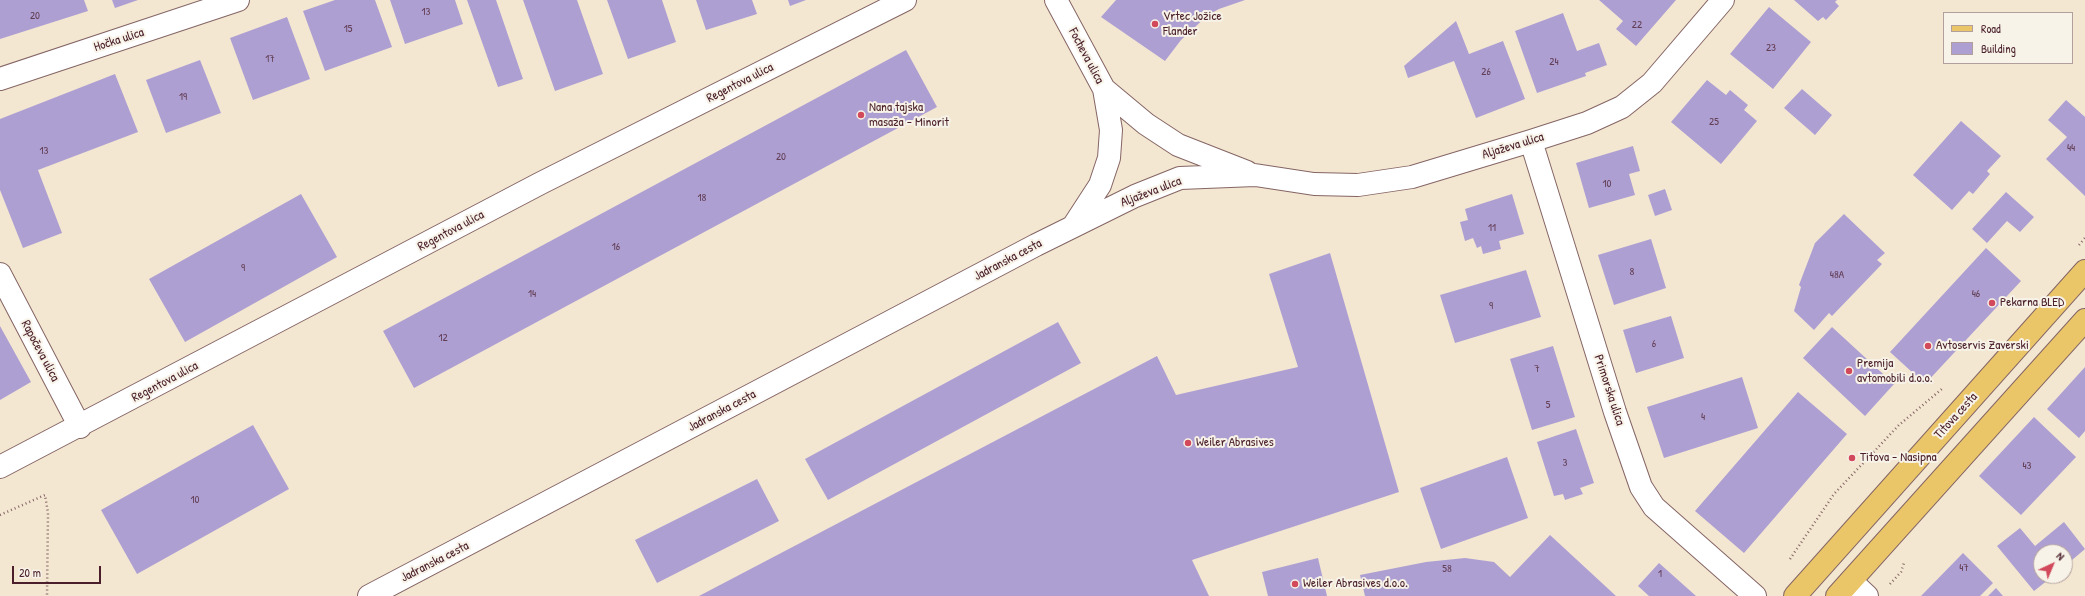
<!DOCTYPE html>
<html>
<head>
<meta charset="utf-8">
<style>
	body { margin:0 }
	#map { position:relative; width:2085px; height:596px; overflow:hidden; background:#f3e7d1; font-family:"Patrick Hand",sans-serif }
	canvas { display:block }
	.legend { position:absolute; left:1943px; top:12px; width:130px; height:52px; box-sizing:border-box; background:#f7f3e8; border:1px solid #b29e9c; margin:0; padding:5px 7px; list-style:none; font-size:12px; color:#4a1f2b }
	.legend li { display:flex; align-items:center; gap:8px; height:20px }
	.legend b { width:20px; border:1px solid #b29e9c }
	.north { position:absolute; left:2033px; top:544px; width:40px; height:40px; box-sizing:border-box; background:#f7f3e8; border:1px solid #b29e9c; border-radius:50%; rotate:44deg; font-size:11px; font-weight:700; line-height:16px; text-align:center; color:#4a1f2b }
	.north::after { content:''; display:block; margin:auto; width:14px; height:18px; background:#d1495b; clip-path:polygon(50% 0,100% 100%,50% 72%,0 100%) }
	.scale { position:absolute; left:12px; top:566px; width:89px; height:18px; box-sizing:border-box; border:2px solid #4a1f2b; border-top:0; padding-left:5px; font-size:12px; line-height:14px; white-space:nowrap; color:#4a1f2b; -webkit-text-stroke:3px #f7f3e8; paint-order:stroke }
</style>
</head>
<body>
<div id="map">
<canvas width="2085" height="596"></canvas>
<ul class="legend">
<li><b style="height:5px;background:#ebc669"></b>Road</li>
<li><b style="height:11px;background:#ae9fd3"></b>Building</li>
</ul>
<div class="north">N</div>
<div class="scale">20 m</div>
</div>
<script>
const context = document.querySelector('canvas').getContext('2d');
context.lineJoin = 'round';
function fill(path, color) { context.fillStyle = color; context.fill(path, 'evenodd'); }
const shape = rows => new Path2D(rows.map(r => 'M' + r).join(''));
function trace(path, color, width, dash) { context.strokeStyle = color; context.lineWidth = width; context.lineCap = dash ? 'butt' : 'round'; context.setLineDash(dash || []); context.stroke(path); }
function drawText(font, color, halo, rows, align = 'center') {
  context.font = font + ' "Patrick Hand",sans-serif'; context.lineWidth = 4; context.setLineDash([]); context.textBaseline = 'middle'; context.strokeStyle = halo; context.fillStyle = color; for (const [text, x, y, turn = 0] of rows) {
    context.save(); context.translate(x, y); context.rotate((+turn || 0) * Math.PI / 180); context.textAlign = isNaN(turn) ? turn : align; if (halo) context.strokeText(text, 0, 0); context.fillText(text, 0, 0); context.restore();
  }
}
const building = shape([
	[0,0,84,0,88,11,0,39],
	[112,0,138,0,115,8],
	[335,0,375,0,392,47,325,71,303,11],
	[390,0,455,0,463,24,405,44],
	[467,0,496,0,523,79,498,87],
	[523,0,577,0,603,74,555,91],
	[607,0,662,0,676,42,628,59],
	[696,0,752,0,757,14,706,30],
	[788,0,806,0,790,6],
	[1116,0,1245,0,1219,9,1208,15,1181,40,1165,61,1101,17],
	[1599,0,1676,0,1636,46,1616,29,1623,21],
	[1794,0,1837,0,1835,2,1839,6,1826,20,1823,17,1818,21],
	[1769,7,1811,42,1773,89,1730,54],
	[1563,13,1577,51,1599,43,1607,65,1585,73,1586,76,1537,93,1515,31],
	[287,17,310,79,253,100,230,38],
	[1456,21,1469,54,1503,41,1525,99,1476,118,1454,61,1408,78,1404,66],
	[906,50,937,107,414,388,383,331],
	[200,60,221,113,166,133,146,80],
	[115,74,138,132,38,170,62,233,23,248,0,190,0,119],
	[1707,80,1726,95,1730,90,1748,105,1744,110,1757,121,1721,164,1671,122],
	[1802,89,1832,115,1815,135,1784,108],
	[2066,100,2085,117,2085,196,2046,159,2067,137,2048,120],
	[1961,121,2001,156,1987,171,1990,174,1973,194,1969,191,1952,210,1913,175],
	[1633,146,1640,171,1629,174,1635,195,1589,208,1576,163],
	[1665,189,1672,210,1655,216,1648,195],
	[2006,192,2034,217,2020,232,2007,221,1987,243,1972,229],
	[301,194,337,257,185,342,149,279],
	[1512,194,1524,234,1499,241,1501,249,1483,254,1481,246,1477,248,1473,238,1465,241,1460,222,1468,220,1465,209],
	[1844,214,1885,253,1877,260,1882,264,1832,316,1829,313,1814,330,1794,311,1801,287,1799,285,1815,243],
	[1651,239,1666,288,1614,305,1598,255],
	[1986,248,2021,281,1925,384,1890,352],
	[1330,253,1399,492,1192,560,1209,596,699,596,1157,356,1176,395,1298,367,1269,274],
	[1526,270,1541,317,1455,343,1440,295],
	[1671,316,1684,358,1636,373,1623,330],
	[1058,322,1081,363,828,500,805,459],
	[0,326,31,382,0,400],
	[1832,327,1894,384,1865,416,1803,358],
	[1553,346,1575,417,1532,430,1510,359],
	[2085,367,2085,431,2079,438,2047,409],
	[1742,377,1758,428,1664,458,1647,407],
	[1798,392,1847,434,1744,553,1695,511],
	[2034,417,2076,457,2021,515,1979,476],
	[253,425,289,489,137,574,101,510],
	[1576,429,1594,483,1580,488,1583,494,1565,500,1563,494,1554,496,1537,442],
	[1507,457,1528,518,1441,549,1420,488],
	[757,479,779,521,657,583,635,540],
	[2064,522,2085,549,2065,566,2065,552,2041,552,2041,576,2053,576,2034,591,1997,546,2020,528,2035,546],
	[1550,535,1616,596,1365,596,1360,575,1426,562,1465,558,1494,562,1510,577],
	[1963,553,1993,583,1980,596,1921,596],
	[1318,558,1327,596,1268,596,1262,572],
	[1659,563,1696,596,1649,596,1638,586],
	[1996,588,2003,596,1988,596]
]);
const path = shape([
	[2079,245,2085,238],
	[0,515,45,495,48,513,47,596],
	[1790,559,1834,494,1899,425,1943,388],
	[1890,584,1901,572,1904,563]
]);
const minor = shape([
	[1056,0,1104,89,1111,130,1109,158,1100,185,1074,225],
	[0,79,238,0],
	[1104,89,1146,124,1178,145,1247,172],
	[1531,141,1615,412,1641,487,1654,507,1755,596],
	[0,274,80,427],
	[0,467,541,183,905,0],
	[1851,581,1867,596],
	[369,596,1036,245,1135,196,1180,178,1255,175,1314,184,1358,185,1412,177,1531,141,1587,123,1622,107,1652,83,1723,0]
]);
const major = shape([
	[1795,596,2085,271],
	[1837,596,2085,320]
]);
const markers = [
	[1155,24,4,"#d1495b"],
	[861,115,4,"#d1495b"],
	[1992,303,4,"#d1495b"],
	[1928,346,4,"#d1495b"],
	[1849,371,4,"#d1495b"],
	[1188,443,4,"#d1495b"],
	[1852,458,4,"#d1495b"],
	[1295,584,4,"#d1495b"]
];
const numberNames = [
	["13",426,12],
	["20",35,16],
	["22",1637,25],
	["15",348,29],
	["23",1771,48],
	["17",270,59],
	["24",1554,62],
	["26",1486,72],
	["19",183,97],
	["25",1714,122],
	["44",2071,148],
	["13",44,151],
	["20",781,157],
	["10",1607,184],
	["18",702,198],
	["11",1492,228],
	["16",616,247],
	["9",243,268],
	["8",1632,272],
	["48A",1837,275],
	["14",532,294],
	["46",1976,294],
	["9",1491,306],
	["12",443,338],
	["6",1654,344],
	["7",1537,369],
	["5",1548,405],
	["4",1703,417],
	["3",1565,463],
	["43",2027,466],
	["10",195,500],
	["47",1964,568],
	["58",1447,569],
	["1",1660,574]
];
const poiNames = [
	["Vrtec Jožice",1163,17],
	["Flander",1163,32],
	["Nana tajska",869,108],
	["masaža - Minorit",869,123],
	["Pekarna BLED",2000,303],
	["Avtoservis Zaverski",1936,346],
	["Premija",1857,364],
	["avtomobili d.o.o.",1857,379],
	["Weiler Abrasives",1196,443],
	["Titova - Nasipna",1860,458],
	["Weiler Abrasives d.o.o.",1303,584]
];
const streetNames = [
	["Hočka ulica",119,40,-18],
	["Focheva ulica",1086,56,62],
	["Regentova ulica",740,83,-27],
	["Aljaževa ulica",1513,146,-17],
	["Aljaževa ulica",1151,192,-21],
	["Regentova ulica",451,231,-28],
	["Jadranska cesta",1008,260,-28],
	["Rapočeva ulica",40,351,62],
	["Regentova ulica",165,382,-28],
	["Primorska ulica",1609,390,72],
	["Jadranska cesta",722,411,-28],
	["Titova cesta",1956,416,-48],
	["Jadranska cesta",435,562,-27]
];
fill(building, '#ae9fd3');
trace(minor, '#856565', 24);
trace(major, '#856565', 24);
trace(path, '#856565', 2.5, [1, 3]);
trace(minor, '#fff', 22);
trace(major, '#ebc669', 22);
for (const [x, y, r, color] of markers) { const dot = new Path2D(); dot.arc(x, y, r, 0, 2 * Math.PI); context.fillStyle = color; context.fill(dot); trace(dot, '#f7f3e8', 1.5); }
drawText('11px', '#633f55', null, numberNames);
drawText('13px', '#4a1f2b', '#f7f3e8', poiNames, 'left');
drawText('13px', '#4a1f2b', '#f7f3e8', streetNames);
</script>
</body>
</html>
